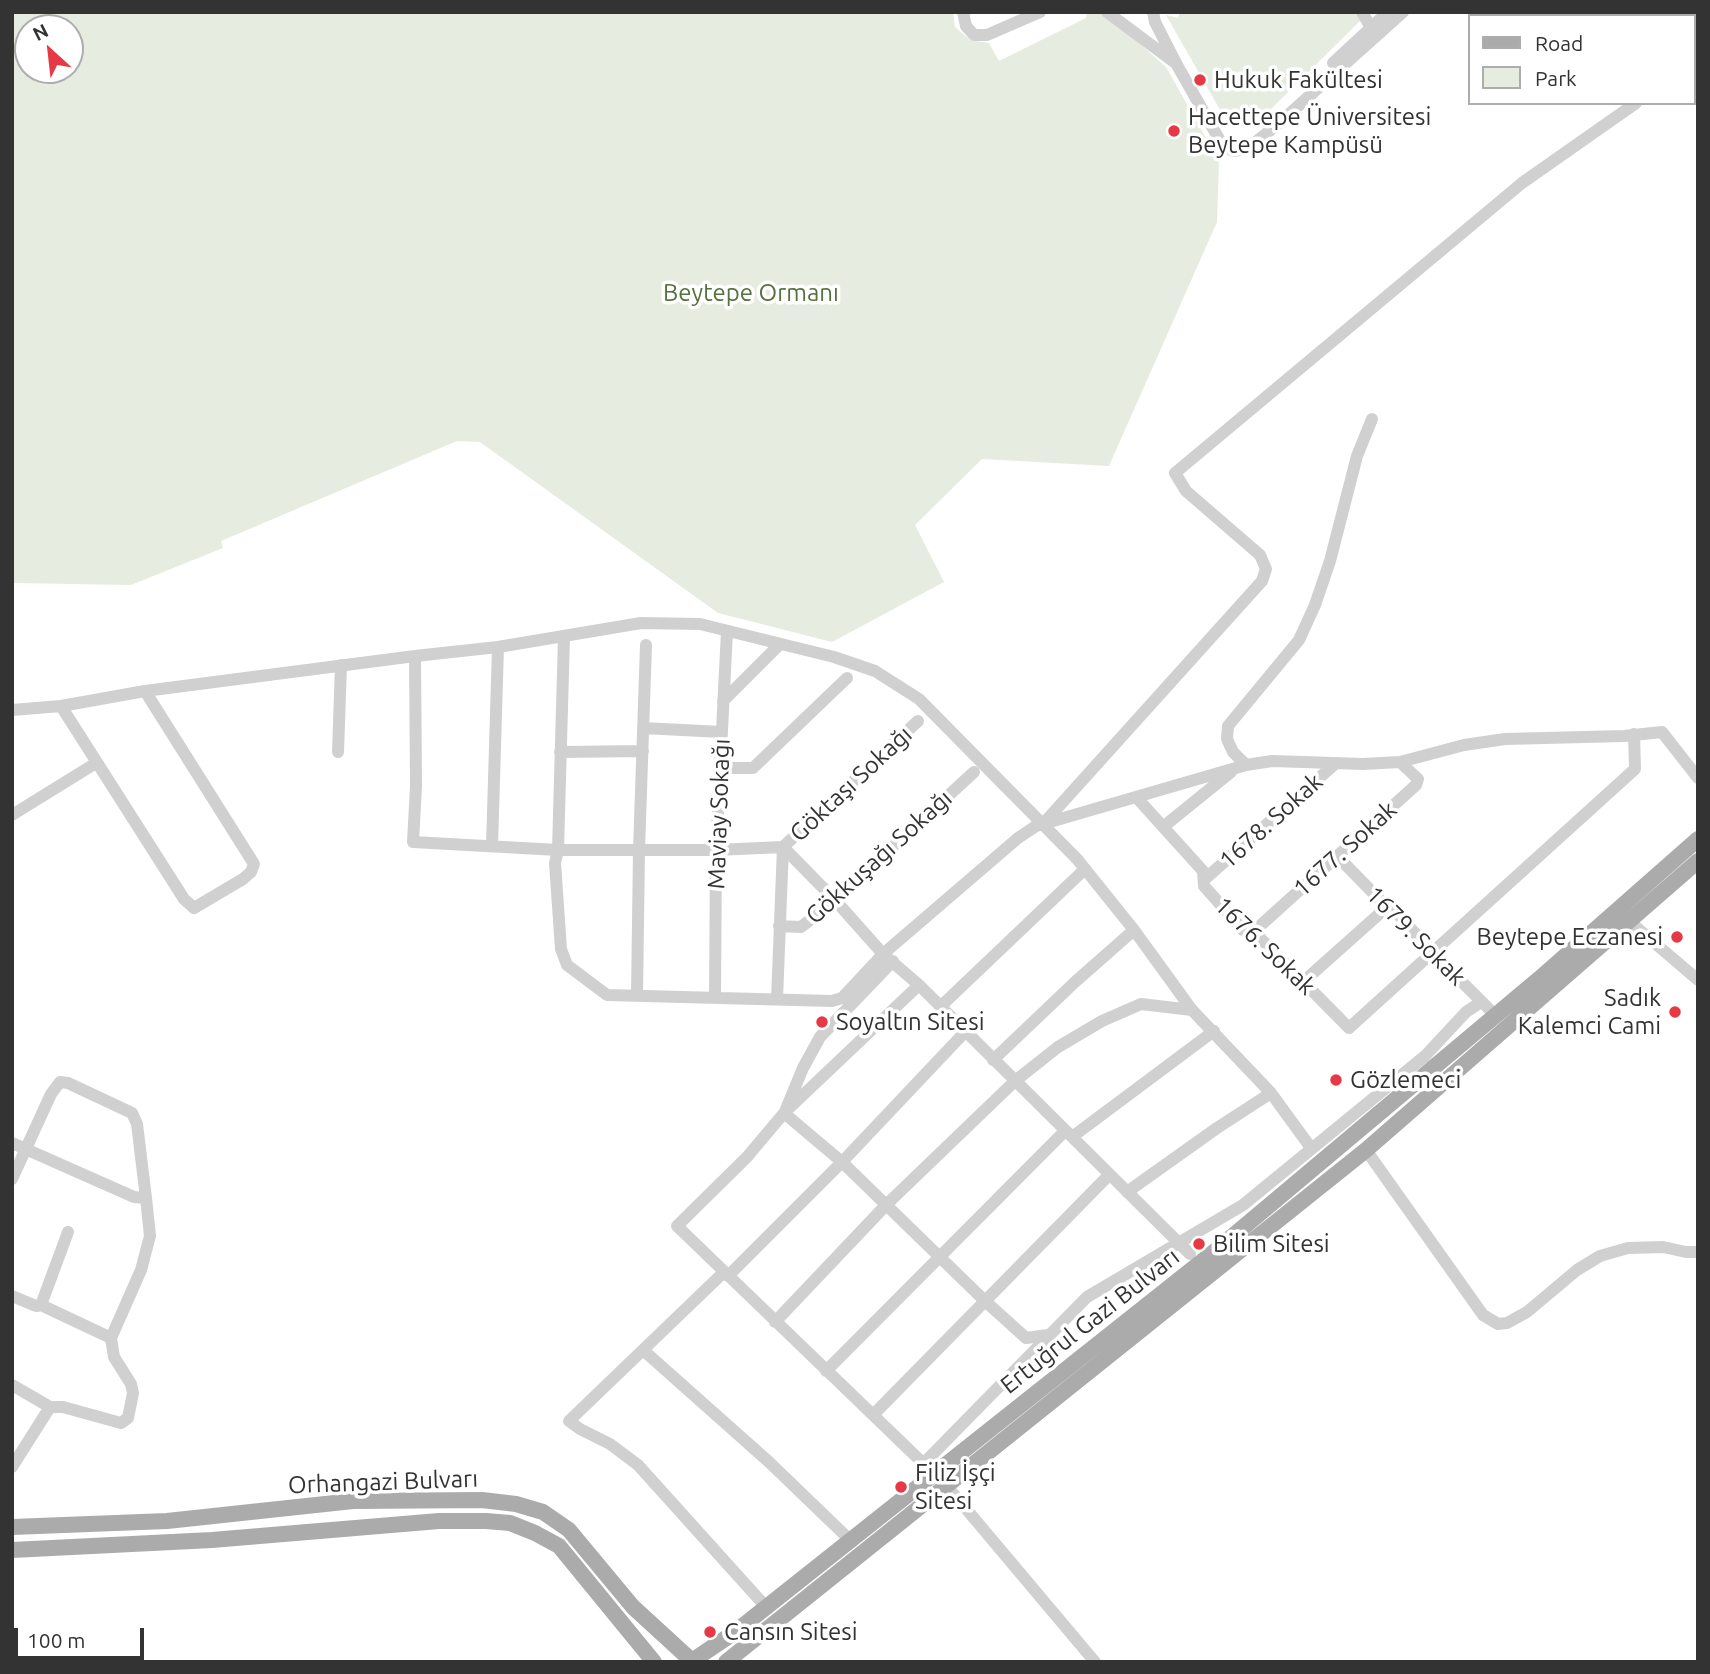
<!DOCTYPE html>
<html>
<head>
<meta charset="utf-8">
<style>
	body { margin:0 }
	#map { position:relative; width:1710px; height:1674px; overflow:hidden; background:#fff; font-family:Ubuntu,sans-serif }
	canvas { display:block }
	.frame { position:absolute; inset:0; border:14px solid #333; pointer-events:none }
	.legend { position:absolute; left:1468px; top:14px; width:228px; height:91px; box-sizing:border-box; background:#fff; border:2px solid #adadad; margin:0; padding:9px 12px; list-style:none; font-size:21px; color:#333 }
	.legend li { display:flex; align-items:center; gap:14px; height:35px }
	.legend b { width:35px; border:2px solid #adadad }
	.north { position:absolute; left:14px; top:14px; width:70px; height:70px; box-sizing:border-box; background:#fff; border:2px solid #adadad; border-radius:50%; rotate:333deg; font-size:19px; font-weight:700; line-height:28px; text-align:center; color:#333 }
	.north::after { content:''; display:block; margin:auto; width:24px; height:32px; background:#e63946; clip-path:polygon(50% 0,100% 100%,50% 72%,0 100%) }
	.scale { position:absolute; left:14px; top:1628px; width:130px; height:32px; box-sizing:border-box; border:4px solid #333; border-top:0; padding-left:9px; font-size:21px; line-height:24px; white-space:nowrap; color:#333; -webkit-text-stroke:5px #fff; paint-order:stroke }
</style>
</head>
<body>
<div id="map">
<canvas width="1710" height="1674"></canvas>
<div class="frame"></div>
<ul class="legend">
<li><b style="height:9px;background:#ababab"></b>Road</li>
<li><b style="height:19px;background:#e6ecdf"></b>Park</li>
</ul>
<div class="north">N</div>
<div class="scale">100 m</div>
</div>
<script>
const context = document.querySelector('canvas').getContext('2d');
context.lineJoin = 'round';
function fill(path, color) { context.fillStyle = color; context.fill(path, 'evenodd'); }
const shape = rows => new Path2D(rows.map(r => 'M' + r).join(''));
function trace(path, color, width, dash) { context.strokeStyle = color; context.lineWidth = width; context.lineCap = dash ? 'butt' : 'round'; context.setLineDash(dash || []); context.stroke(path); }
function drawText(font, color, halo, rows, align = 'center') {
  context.font = font + ' Ubuntu,sans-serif'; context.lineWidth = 7; context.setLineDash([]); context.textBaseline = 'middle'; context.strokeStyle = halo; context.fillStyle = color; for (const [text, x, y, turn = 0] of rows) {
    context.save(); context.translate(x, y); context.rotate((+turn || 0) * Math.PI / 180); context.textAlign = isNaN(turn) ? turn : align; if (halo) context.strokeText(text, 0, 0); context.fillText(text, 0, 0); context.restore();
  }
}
const green = shape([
	[12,12,953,12,955,27,970,40,989,43,999,61,1086,18,1087,12,1100,12,1121,27,1166,67,1219,161,1217,222,1109,466,982,459,915,525,944,582,832,642,718,613,480,442,457,441,221,541,223,548,131,585,12,583],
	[28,28,70,28,70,70,28,70],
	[1180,12,1360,12,1363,18,1267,113,1244,123,1223,115,1166,15,1178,18]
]);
const minor = shape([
	[963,12,966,26,974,35,987,35,1040,12],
	[1107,12,1174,62],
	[1153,12,1155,22,1177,65,1223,146,1233,151,1247,149,1277,125,1403,12],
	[1362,12,1370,26],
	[1694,59,1698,56],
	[1333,63,1388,12],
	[564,637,558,850,555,863,561,949,567,965,607,995,832,1001,842,998,883,954,1018,838,1036,826,1246,765,1272,761,1363,764,1400,762,1464,745,1505,739,1624,736,1662,732,1698,778],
	[415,656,416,786,413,842,558,850,716,850,783,847,835,900,883,954,919,985,1190,1254],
	[723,701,780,644],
	[61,706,184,899,194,908,243,879,251,872,254,864,145,691],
	[12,710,61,706,145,691,415,656,498,647,641,623,700,624,834,657,875,671,919,699,1077,859,1134,930,1192,1010,1271,1093,1311,1148],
	[643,728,722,732],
	[338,752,341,665],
	[560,752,643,751],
	[1246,765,1233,752,1227,739,1228,726,1299,640,1315,605,1330,561,1357,456,1372,419],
	[720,768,753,768,847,678],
	[1137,798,1203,871,1204,886,1243,930,1258,936,1349,1028,1635,769,1634,734],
	[12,815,96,763],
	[1043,824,1262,581,1266,569,1260,555,1186,491,1175,473,1522,183,1636,103],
	[1163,827,1231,772],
	[492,846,498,647],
	[1338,857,1387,907,1393,909,1432,952,1495,1015],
	[1205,879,1336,763],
	[1629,921,1698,980],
	[779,926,801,927,835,900,974,772],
	[1251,934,1416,785,1418,779,1400,762],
	[1303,982,1387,907],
	[919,985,784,1113,747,1157,677,1226,928,1468],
	[637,995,639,850,646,645],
	[715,998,716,850,727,631],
	[777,999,783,847,918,721],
	[940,1007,1085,869],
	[993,1060,1075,982,1134,930],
	[786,1109,803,1068,820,1037,893,961],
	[784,1113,842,1162,985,1301,1026,1338,1048,1335],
	[1072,1137,1214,1031],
	[12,1143,134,1197,146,1198,150,1236,141,1270,111,1338],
	[1366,1150,1483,1315,1498,1324,1507,1323,1527,1312,1577,1270,1600,1256,1628,1248,1663,1247,1686,1252,1697,1252],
	[12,1179,51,1094,60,1082,68,1083,132,1113,137,1124,146,1198],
	[1127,1192,1217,1128,1271,1093],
	[724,1272,569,1421,580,1429,610,1444,638,1465,766,1607],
	[728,1276,842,1162,965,1032],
	[12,1296,36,1306,41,1305,68,1232],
	[41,1305,111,1338,114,1357,131,1384,133,1393,128,1418,121,1423,63,1407,50,1407],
	[775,1322,887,1204,1015,1081,1058,1047,1102,1021,1141,1004,1192,1010],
	[643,1350,769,1462,850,1540],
	[826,1371,1065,1131],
	[12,1385,50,1407,12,1467],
	[873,1415,1109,1175],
	[924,1463,1087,1297,1243,1205,1425,1056,1466,1012,1481,1002],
	[946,1485,1095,1662]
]);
const major = shape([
	[12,1527,167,1521,353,1501,482,1500,516,1504,543,1512,569,1530,633,1607,693,1662],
	[12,1550,212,1540,439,1521,486,1521,510,1523,535,1533,559,1546,654,1662],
	[692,1661,735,1632,1215,1251,1539,979,1698,839],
	[726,1662,1366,1150,1698,861]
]);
const markers = [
	[1200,80,7,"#e63946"],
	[1174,131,7,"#e63946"],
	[1677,937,7,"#e63946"],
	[1675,1012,7,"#e63946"],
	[822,1022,7,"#e63946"],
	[1336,1080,7,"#e63946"],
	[1199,1244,7,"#e63946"],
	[901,1487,7,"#e63946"],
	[710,1632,7,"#e63946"]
];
const poiNames = [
	["Hukuk Fakültesi",1214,80],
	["Hacettepe Üniversitesi",1188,117],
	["Beytepe Kampüsü",1188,145],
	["Beytepe Eczanesi",1663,937,"right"],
	["Sadık",1661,998,"right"],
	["Kalemci Cami",1661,1026,"right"],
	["Soyaltın Sitesi",836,1022],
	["Gözlemeci",1350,1080],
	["Bilim Sitesi",1213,1244],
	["Filiz İşçi",915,1473],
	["Sitesi",915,1501],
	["Cansın Sitesi",724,1632]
];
const parkNames = [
	["Beytepe Ormanı",751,293]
];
const streetNames = [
	["Göktaşı Sokağı",851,784,-43],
	["Maviay Sokağı",719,814,-88],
	["1678. Sokak",1271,821,-42],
	["1677. Sokak",1345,849,-42],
	["Gökkuşağı Sokağı",879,857,-42],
	["1679. Sokak",1416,936,45],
	["1676. Sokak",1265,946,44],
	["Ertuğrul Gazi Bulvarı",1090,1321,-38],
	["Orhangazi Bulvarı",383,1482,-2]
];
fill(green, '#e6ecdf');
trace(minor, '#d0d0d0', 12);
trace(major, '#ababab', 16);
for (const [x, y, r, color] of markers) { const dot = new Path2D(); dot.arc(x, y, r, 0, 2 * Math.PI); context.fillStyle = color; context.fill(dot); trace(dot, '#fff', 2.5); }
drawText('24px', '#333', '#fff', poiNames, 'left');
drawText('24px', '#56703f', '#fff', parkNames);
drawText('24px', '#333', '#fff', streetNames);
</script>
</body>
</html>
